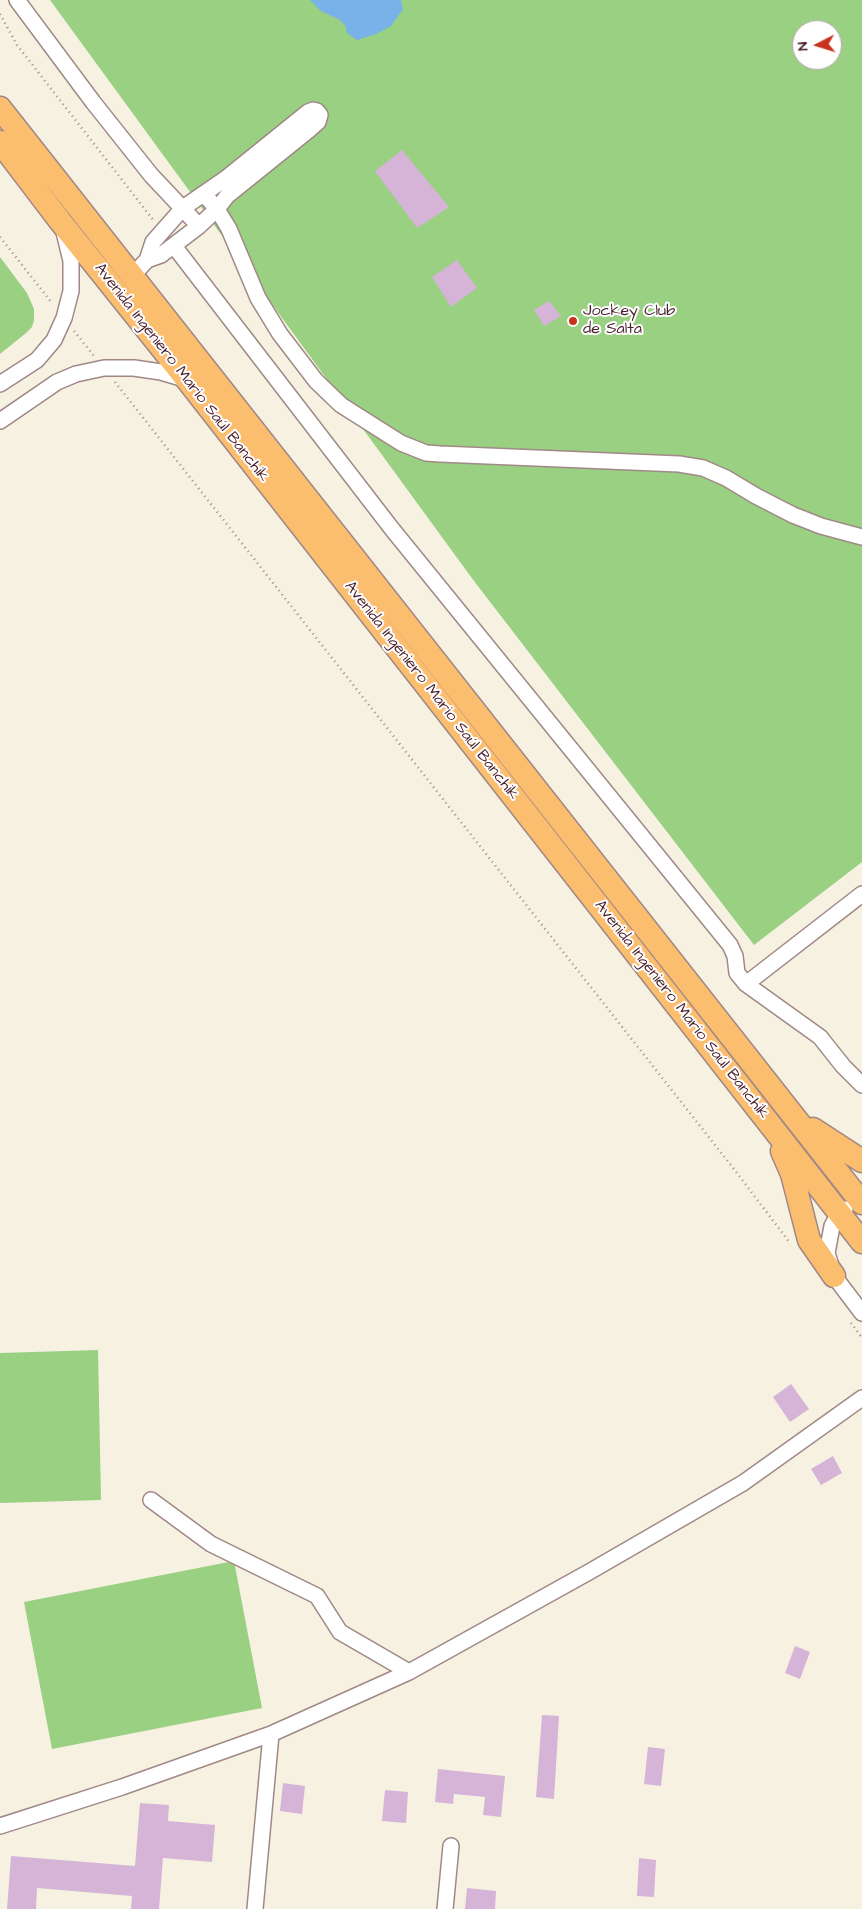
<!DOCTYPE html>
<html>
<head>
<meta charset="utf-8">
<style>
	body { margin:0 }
	#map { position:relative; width:862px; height:1909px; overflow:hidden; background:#f7f1e2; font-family:"Architects Daughter",sans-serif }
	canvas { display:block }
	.north { position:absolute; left:792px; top:20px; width:50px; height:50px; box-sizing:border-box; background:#fff; border:1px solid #b7a5aa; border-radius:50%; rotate:265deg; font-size:14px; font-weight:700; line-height:20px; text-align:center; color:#4a1f2b }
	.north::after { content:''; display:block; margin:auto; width:18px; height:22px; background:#c8321e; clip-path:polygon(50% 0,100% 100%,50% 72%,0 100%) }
</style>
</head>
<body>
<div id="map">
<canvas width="862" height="1909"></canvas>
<div class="north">N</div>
</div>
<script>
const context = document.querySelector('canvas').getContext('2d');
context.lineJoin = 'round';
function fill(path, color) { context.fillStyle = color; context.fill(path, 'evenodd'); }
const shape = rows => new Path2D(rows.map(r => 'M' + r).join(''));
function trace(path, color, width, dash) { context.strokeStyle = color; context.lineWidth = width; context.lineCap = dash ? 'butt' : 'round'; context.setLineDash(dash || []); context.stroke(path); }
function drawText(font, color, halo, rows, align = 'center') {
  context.font = font + ' "Architects Daughter",sans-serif'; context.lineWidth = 4; context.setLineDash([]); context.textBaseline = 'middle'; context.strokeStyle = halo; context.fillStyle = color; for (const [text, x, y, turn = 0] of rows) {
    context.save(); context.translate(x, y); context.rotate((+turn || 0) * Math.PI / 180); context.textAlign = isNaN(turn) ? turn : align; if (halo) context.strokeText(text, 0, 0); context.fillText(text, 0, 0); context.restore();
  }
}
const green = shape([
	[50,0,862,0,862,862,754,945,474,581],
	[802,30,832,30,832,60,802,60],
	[0,257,27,293,34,309,34,320,32,327,26,333,0,354],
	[98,1350,101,1500,0,1503,0,1353],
	[234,1561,262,1708,52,1749,24,1602]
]);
const water = shape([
	[310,0,401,0,403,9,391,26,376,34,357,40,347,33,346,27,340,20,321,11]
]);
const building = shape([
	[402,150,449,207,417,228,375,171],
	[457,260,477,288,451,307,432,277],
	[549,301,561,316,544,326,534,310],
	[791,1384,809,1409,790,1422,773,1397],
	[833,1456,842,1473,821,1485,811,1469],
	[795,1646,810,1652,800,1679,785,1673],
	[542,1715,559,1716,554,1799,536,1797],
	[648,1747,665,1749,661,1786,644,1784],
	[438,1769,505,1776,501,1817,483,1815,485,1797,454,1794,453,1804,435,1802],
	[283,1783,305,1786,302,1814,280,1811],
	[385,1790,408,1792,406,1823,382,1821],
	[140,1803,169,1805,168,1821,215,1825,212,1862,163,1858,159,1909,131,1909,132,1896,37,1888,36,1909,7,1909,11,1856,135,1866],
	[639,1858,656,1860,654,1897,637,1896],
	[467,1888,496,1891,495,1909,465,1909]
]);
const path = shape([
	[0,14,17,45,154,221],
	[0,237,52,303],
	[74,331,94,356],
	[115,382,737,1173,790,1243],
	[851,1323,862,1338]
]);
const minor = shape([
	[17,0,93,102,151,175,199,226],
	[204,194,217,209,229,229,258,298,280,334,316,381,341,405,401,443,426,453,440,454,679,464,703,468,726,478,756,496,793,515,821,526,862,537],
	[174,246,392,529,730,945,735,956,737,973,746,984,820,1037,843,1066,862,1085],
	[132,276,147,260,161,255,199,226,217,209,227,196,309,130,318,122,320,115,317,111,313,110,308,112,225,179,183,208,153,242,147,260],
	[0,384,37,360,54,340,64,318,71,291,71,261,64,232],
	[0,421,57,382,76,374,104,368,134,368,161,372,188,380],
	[746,984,862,894],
	[845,1209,839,1213,832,1226,827,1253,834,1276,862,1313],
	[151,1500,211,1544,317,1596,340,1632,409,1672],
	[0,1826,122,1787,271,1734,409,1672,589,1572,743,1483,862,1398],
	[255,1909,271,1734],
	[445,1909,451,1846]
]);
const highway = shape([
	[0,108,862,1203],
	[0,142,60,221,188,381,862,1242],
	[813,1129,862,1161],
	[782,1151,792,1174,809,1240,834,1276]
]);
const markers = [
	[573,321,5,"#c8321e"]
];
const poiNames = [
	["Jockey Club",583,312],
	["de Salta",583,330]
];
const streetNames = [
	["Avenida Ingeniero Mario Saúl Banchik",181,373,52],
	["Avenida Ingeniero Mario Saúl Banchik",431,691,52],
	["Avenida Ingeniero Mario Saúl Banchik",681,1010,52]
];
fill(green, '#99d082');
fill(water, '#78b2e9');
fill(building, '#d5b4d7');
trace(minor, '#a08886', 18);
trace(highway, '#a08886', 25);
trace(path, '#a08886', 2.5, [1, 4]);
trace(minor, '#fff', 15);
trace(highway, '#fbbd6e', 22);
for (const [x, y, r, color] of markers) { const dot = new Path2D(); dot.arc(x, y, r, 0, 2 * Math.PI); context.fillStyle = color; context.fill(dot); trace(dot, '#fff', 2); }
drawText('16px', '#4a1f2b', '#fff', poiNames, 'left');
drawText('16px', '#4a1f2b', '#fff', streetNames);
</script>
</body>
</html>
